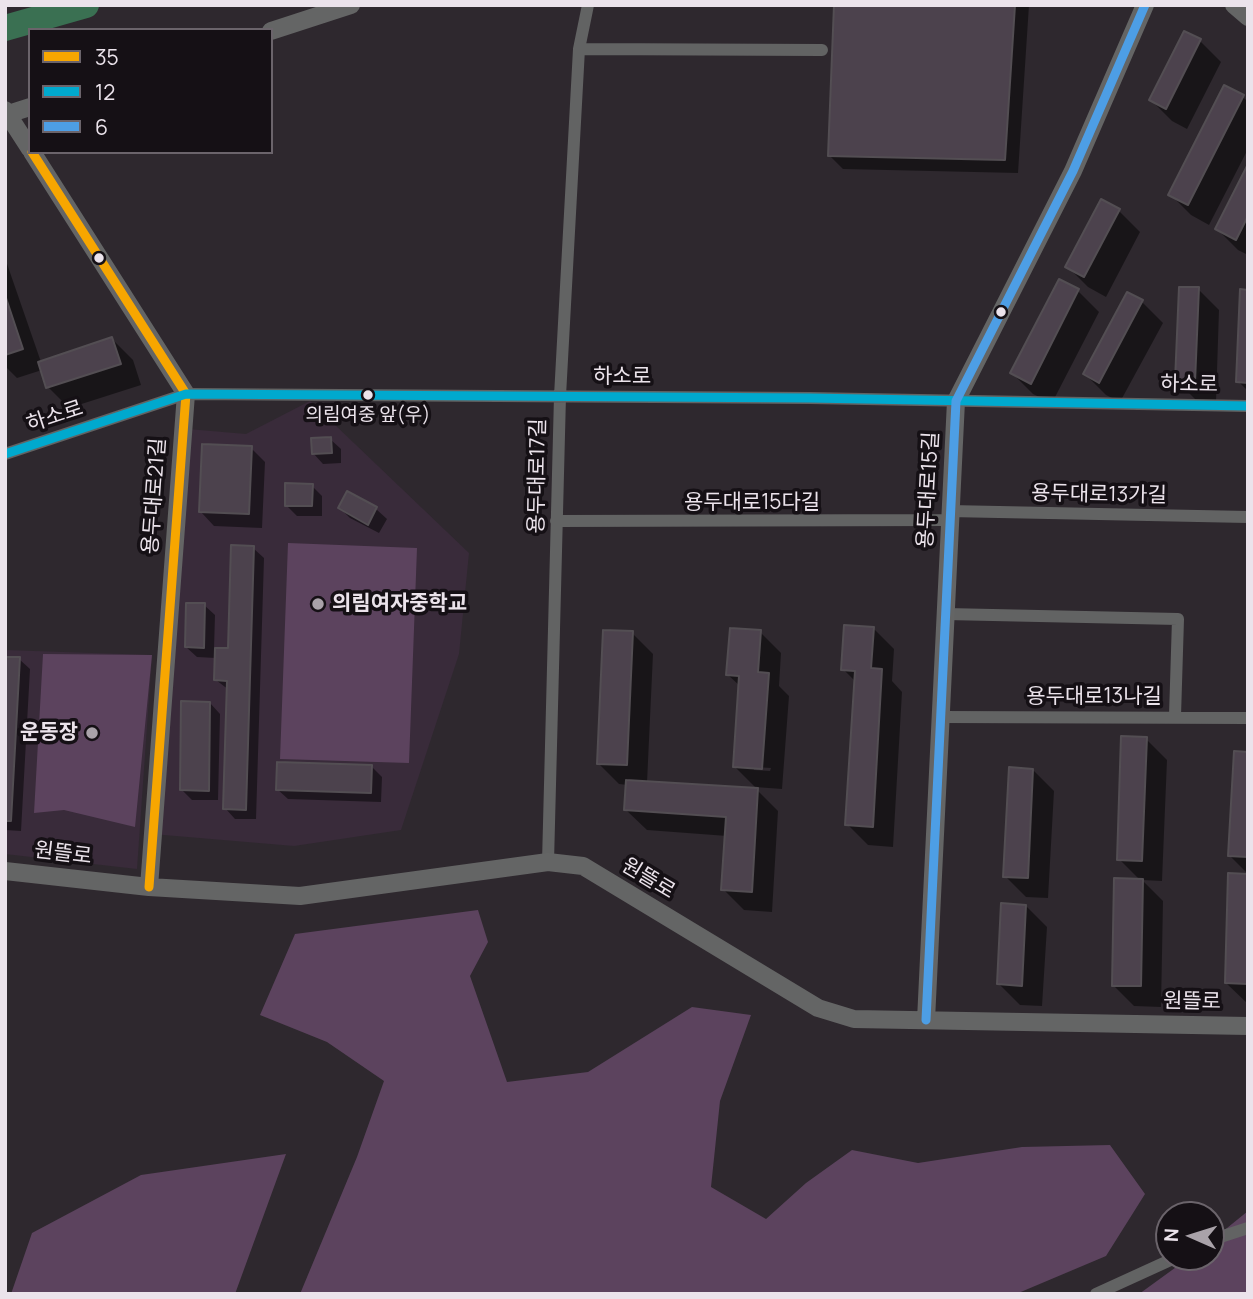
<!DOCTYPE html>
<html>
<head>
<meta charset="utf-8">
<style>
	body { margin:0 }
	#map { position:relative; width:1253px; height:1299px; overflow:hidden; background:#2e282e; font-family:Manrope,sans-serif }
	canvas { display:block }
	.frame { position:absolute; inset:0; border:7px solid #ebe3eb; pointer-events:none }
	.legend { position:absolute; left:28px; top:28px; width:245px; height:126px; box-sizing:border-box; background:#151015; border:2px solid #6b646b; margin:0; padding:9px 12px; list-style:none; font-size:21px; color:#ebe3eb }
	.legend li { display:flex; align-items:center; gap:14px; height:35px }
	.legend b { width:35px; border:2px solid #6b646b }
	.north { position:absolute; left:1155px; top:1201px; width:70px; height:70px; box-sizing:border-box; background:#151015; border:2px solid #6b646b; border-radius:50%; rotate:273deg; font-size:19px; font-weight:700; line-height:28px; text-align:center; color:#ebe3eb }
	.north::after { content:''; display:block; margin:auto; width:24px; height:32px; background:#a9a2a9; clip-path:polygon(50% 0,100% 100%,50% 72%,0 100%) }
</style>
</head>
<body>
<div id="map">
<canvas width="1253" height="1299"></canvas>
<div class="frame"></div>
<ul class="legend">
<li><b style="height:9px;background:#f7a600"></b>35</li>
<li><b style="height:9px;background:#00a9ce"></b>12</li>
<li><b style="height:9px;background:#4d9ee5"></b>6</li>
</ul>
<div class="north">N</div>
</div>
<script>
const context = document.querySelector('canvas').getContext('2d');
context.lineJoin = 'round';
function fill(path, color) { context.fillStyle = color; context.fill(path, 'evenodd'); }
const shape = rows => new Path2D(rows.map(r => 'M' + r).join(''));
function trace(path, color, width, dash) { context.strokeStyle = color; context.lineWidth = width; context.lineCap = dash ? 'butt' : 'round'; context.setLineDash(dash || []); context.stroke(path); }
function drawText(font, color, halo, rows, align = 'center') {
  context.font = font + ' Manrope,"Noto Sans KR",sans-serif'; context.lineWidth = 7; context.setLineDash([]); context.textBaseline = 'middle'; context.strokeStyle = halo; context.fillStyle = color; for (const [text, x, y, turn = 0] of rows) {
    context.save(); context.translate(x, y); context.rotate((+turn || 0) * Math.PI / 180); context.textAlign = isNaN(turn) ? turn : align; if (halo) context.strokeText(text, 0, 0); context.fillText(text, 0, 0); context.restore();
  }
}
const built = shape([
	[310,401,469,553,459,654,401,830,294,846,152,834,188,429,246,434],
	[5,650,152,655,137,869,5,854]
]);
const green = shape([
	[288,543,417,548,409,763,280,759],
	[43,654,152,655,135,827,64,810,34,813],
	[478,910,488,942,470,976,507,1082,588,1072,692,1007,751,1015,720,1101,711,1187,766,1219,806,1183,852,1150,918,1163,1022,1147,1110,1145,1145,1194,1106,1256,1016,1294,300,1294,357,1157,384,1081,327,1042,260,1015,295,934],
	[286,1154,235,1294,11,1294,32,1233,141,1175],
	[1248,1211,1248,1294,1139,1294,1190,1257,1211,1257,1211,1241]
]);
const shadow = shape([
	[835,5,1029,5,1018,173,843,169,829,155],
	[1200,41,1221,62,1187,129,1172,121,1151,100],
	[1243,97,1248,102,1248,149,1209,225,1191,215,1170,194],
	[1248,168,1248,255,1238,250,1217,229],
	[1101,201,1119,211,1140,232,1106,297,1088,287,1067,266],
	[5,258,41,362,112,339,133,360,141,385,69,408,48,387,42,370,17,378,5,366],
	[1059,281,1078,291,1099,312,1052,403,1033,394,1012,373],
	[1198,289,1219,310,1216,402,1198,402,1177,381],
	[1248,291,1248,391,1238,381],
	[1128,294,1142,302,1163,323,1120,402,1106,395,1085,374],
	[330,439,341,449,341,463,323,464,313,453],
	[251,448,265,462,262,528,214,526,201,512],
	[312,486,322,496,322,516,297,516,286,505],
	[348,493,376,509,387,519,379,533,350,518,340,508],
	[253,548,264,558,256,819,235,819,225,808,229,690,216,680,216,658,197,657,186,647,204,605,215,615,214,649,230,650],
	[873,628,894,649,892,681,902,692,893,847,868,845,847,824,856,682,843,669],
	[760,632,781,653,779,686,789,696,782,789,755,787,734,766,740,686,728,675],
	[754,767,771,768,770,771,754,770],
	[632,633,653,654,647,783,757,790,778,811,772,912,744,910,723,889,727,836,647,830,626,810,628,785,619,784,598,763],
	[5,658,19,659,30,669,21,831,5,830],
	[210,703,220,714,218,800,192,800,182,790],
	[1146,739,1167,760,1162,881,1142,880,1163,901,1161,1007,1134,1006,1113,985,1140,880,1119,859],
	[1248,754,1248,874,1230,856],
	[372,767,382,777,381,802,288,799,277,789],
	[1033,770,1054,791,1048,898,1026,897,1005,876],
	[1248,875,1248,1004,1226,983],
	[1026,906,1047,927,1042,1006,1020,1005,999,984]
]);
const river = shape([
	[5,28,86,5]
]);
const building = shape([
	[834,5,1015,5,1005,160,828,156,834,5],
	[1184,31,1201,39,1166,109,1149,100,1184,31],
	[1224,85,1244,95,1188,205,1168,195,1224,85],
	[1248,164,1248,216,1236,240,1215,229,1248,164],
	[1101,199,1120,209,1084,277,1065,267,1101,199],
	[1059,279,1079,289,1031,384,1010,373,1059,279],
	[1179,287,1199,287,1195,382,1175,381,1179,287],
	[1240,289,1248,290,1248,383,1236,382,1240,289],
	[1127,292,1143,300,1099,383,1083,374,1127,292],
	[5,295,23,349,5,355,5,295],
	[112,337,121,364,46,388,38,362,112,337],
	[331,437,332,453,312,454,311,438,331,437],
	[202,444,252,446,249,514,199,512,202,444],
	[285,483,313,484,312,506,285,506,285,483],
	[347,491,377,507,368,525,338,508,347,491],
	[231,545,254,546,246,810,223,809,227,681,214,680,215,648,228,648,231,545],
	[186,603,205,603,204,648,185,647,186,603],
	[844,625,874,627,871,668,882,669,873,827,845,825,855,671,841,670,844,625],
	[730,628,761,630,758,672,769,673,762,769,733,767,739,676,726,675,730,628],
	[603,630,633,631,627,765,597,764,603,630],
	[5,657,20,657,11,821,5,821,5,657],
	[181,701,210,702,209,791,180,790,181,701],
	[1121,736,1147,737,1142,861,1117,860,1121,736],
	[1234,751,1248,752,1248,857,1228,856,1234,751],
	[277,762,372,765,371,793,276,790,277,762],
	[1009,767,1033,769,1028,878,1003,877,1009,767],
	[626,780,758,788,752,892,721,890,726,817,624,810,626,780],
	[1228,873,1248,874,1248,984,1225,983,1228,873],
	[1114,878,1143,879,1141,986,1112,986,1114,878],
	[1001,903,1026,905,1022,986,997,984,1001,903]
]);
const street = shape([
	[579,49,822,50],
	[5,454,186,394,810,398,1248,406],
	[949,511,1248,517],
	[556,521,948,520],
	[946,614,1178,619,1175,716],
	[941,717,1248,718],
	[548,862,560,396,579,49,588,5],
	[1211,1240,1248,1228],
	[1096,1294,1177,1257]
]);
const secondary = shape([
	[1234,5,1248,17],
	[271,31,351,5],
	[5,110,30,149],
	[5,115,30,107],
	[32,152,186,394,149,887],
	[5,871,149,887,300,896,548,862,583,866,818,1008,854,1019,1248,1026],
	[926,1020,956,401,1073,171,1145,5]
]);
const bus1 = shape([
	[32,152,186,394,149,887]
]);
const bus2 = shape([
	[5,454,186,394,810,398,1248,406]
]);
const bus3 = shape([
	[926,1020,956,401,1073,171,1145,5]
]);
const markers = [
	[99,258,6,"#ebe3eb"],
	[1001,312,6,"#ebe3eb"],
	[368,395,6,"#ebe3eb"],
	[318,604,7,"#a9a2a9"],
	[92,733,7,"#a9a2a9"]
];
const busNames = [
	["의림여중 앞(우)",368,416]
];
const streetNames = [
	["하소로",622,377],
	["하소로",1189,385,1],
	["하소로",55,417,-18],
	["용두대로17길",538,476,-89],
	["용두대로15길",929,490,-87],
	["용두대로13가길",1099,495,1],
	["용두대로21길",155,496,-86],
	["용두대로15다길",752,503],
	["용두대로13나길",1094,697],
	["원뜰로",63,854,7],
	["원뜰로",648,879,31],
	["원뜰로",1192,1002,1]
];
const poiNames = [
	["의림여자중학교",332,604],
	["운동장",78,733,"right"]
];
fill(built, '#392b3a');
fill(green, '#5c435e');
fill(shadow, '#0007');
trace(river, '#3a7052', 26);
fill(building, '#4c424d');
trace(building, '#534e53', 2);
trace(street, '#626363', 12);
trace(secondary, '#646565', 18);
trace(bus1, '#f7a600', 9);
trace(bus2, '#00a9ce', 9);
trace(bus3, '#4d9ee5', 9);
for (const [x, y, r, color] of markers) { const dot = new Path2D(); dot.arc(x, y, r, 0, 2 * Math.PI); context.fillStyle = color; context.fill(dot); trace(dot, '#151015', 2.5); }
drawText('19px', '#ebe3eb', '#151015', busNames);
drawText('21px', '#ebe3eb', '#151015', streetNames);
drawText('bold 21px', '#ebe3eb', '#151015', poiNames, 'left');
</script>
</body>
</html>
